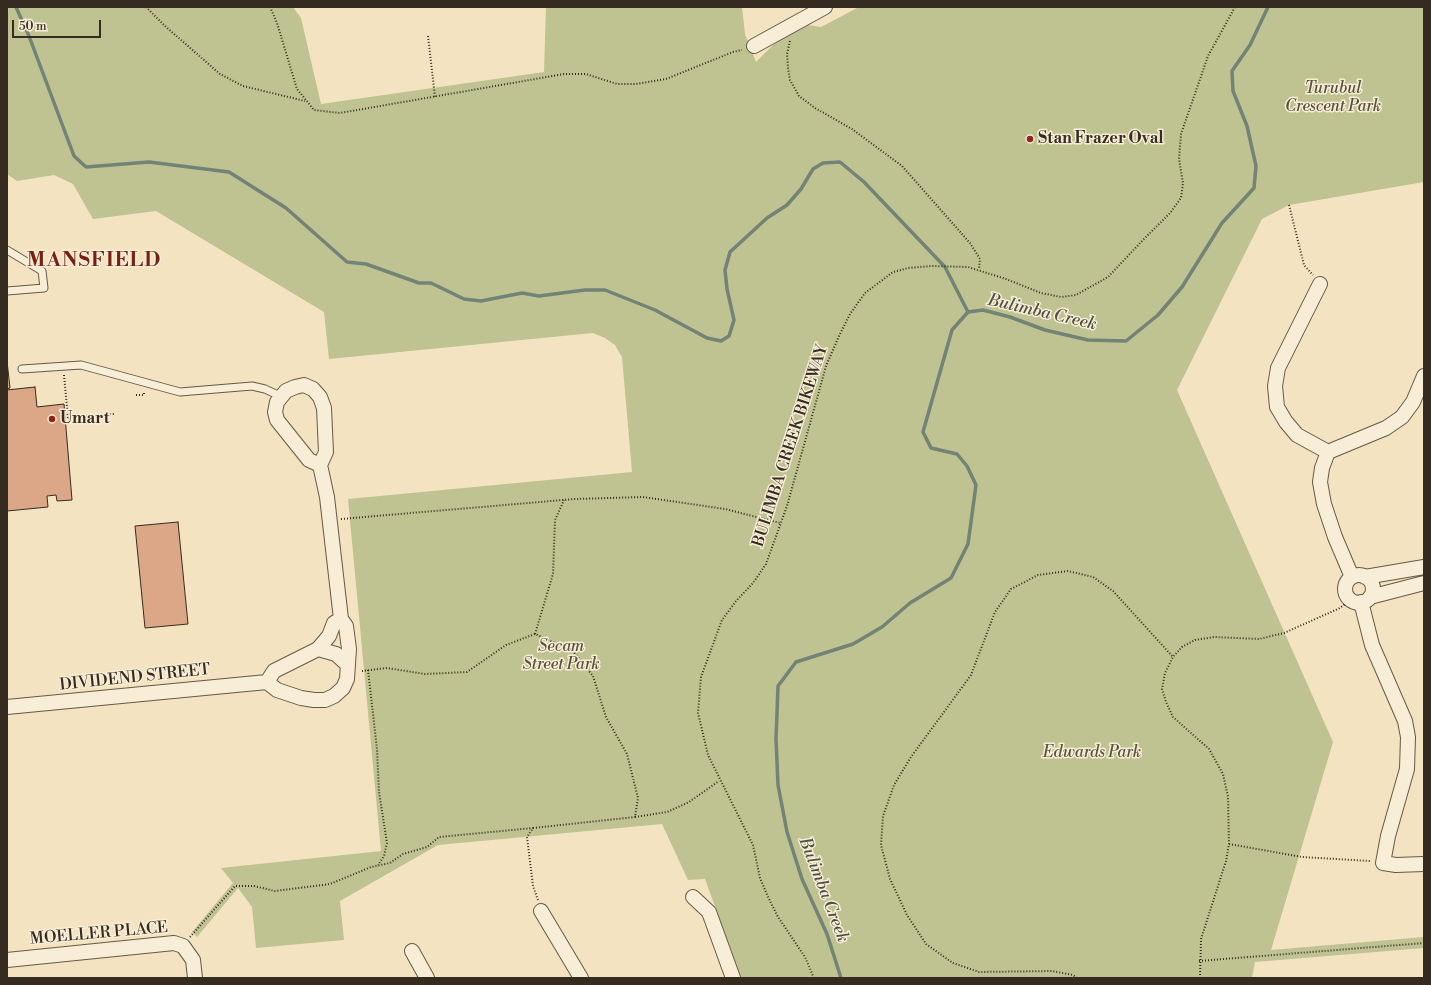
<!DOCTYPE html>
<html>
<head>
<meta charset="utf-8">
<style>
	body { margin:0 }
	#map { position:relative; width:1431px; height:985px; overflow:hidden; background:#f4e3c0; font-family:"Libre Bodoni",serif }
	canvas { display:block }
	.frame { position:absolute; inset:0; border:8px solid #352b20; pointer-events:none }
	.scale { position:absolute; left:12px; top:20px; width:89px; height:18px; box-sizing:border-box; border:2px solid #352b20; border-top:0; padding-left:5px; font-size:12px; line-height:14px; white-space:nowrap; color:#352b20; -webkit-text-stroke:3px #f8edd6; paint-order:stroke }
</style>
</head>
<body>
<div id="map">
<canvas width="1431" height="985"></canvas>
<div class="frame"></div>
<div class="scale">50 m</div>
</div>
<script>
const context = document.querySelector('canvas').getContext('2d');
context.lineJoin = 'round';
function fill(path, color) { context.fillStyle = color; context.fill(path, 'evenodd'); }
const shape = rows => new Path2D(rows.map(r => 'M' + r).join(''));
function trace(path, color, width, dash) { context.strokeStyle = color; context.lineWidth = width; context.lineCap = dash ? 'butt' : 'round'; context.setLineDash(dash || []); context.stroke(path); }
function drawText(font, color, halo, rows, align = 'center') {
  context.font = font + ' "Libre Bodoni",serif'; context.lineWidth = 3; context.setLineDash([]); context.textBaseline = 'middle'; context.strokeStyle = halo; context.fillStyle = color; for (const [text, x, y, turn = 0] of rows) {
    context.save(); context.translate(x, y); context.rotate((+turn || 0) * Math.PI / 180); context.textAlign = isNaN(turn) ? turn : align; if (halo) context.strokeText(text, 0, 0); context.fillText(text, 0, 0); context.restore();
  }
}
const green = shape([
	[7,7,293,7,301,18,321,104,544,72,546,7,742,7,745,34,756,62,795,23,821,27,859,7,1424,7,1424,182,1289,205,1262,219,1177,390,1333,742,1271,950,1424,937,1424,948,1255,962,1252,978,741,978,705,879,688,880,662,824,438,845,340,901,344,940,256,948,252,907,238,888,197,937,192,932,233,883,221,868,381,851,348,499,632,472,622,357,615,345,605,338,593,333,329,359,324,312,156,211,93,219,73,184,54,175,17,181,7,174]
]);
const stream = shape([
	[16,7,29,36,74,156,86,167,149,162,229,172,286,208,347,262,366,264,419,283,431,283,464,299,481,301,522,293,539,296,585,290,605,290,655,310,707,338,721,341,729,336,734,320,727,289,725,270,730,252,767,218,787,205,801,189,813,169,823,163,840,162,864,182,945,267,968,312],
	[841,978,827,934,802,879,787,832,778,785,776,739,778,686,796,662,853,644,882,627,910,603,951,578,968,544,976,485,967,466,957,454,931,448,923,432,952,330,968,312,983,310,1010,317,1045,330,1088,340,1126,341,1158,315,1182,287,1222,223,1254,188,1256,166,1247,126,1233,91,1232,71,1250,45,1268,7]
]);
const building = shape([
	[7,361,10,388,7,389,7,361],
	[35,387,37,407,64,404,72,500,57,501,56,495,47,496,48,507,7,511,7,390,35,387],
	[178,522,188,624,145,628,135,526,178,522]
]);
const path = shape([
	[146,7,165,26,220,74,243,86,305,101],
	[270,7,277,23,297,89,314,110,340,113,564,74,586,74,617,84,636,84,666,79,733,52,742,50],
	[428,36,435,97],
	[790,41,787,54,788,68,790,80,799,96,815,108,852,129,902,166,970,243,980,259,979,269],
	[1289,205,1304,265,1313,275],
	[64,375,68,418],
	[136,395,144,395,144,392],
	[65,418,114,414],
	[341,519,575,499,643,497,725,509,780,523],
	[535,634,553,574,555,520,564,500],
	[368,670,377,749,379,792,387,843,384,856,378,865],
	[362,671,387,668,425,674,467,672,506,645,535,634,573,651,593,676,606,717,627,754,638,798,635,817,667,812,689,802,719,781],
	[1229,844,1302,857,1370,861],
	[538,900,533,886,527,837,533,828,635,817],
	[190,937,235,886,254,886,275,891,330,884,371,867,390,863,403,854,427,847,439,837,533,828],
	[1199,961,1424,943],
	[814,978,805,957,778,917,768,897,760,878,753,845,708,755,698,713,701,677,722,620,736,601,753,583,766,564,787,506,826,366,839,336,850,314,865,293,893,272,908,268,931,266,968,267,1006,279,1041,293,1061,297,1076,295,1108,277,1144,239,1170,213,1181,198,1183,183,1179,159,1181,134,1208,56,1235,7],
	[1077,978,1073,975,1052,971,979,972,953,963,926,944,907,915,890,879,881,845,883,816,894,785,911,757,971,675,995,612,1011,589,1038,575,1068,571,1093,577,1113,591,1173,657],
	[1200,978,1201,939,1226,861,1229,844,1228,797,1223,774,1209,749,1173,717,1166,702,1162,689,1165,673,1173,657,1182,647,1195,640,1214,637,1259,639,1284,633,1340,608,1349,601]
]);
const service = shape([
	[7,250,42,271,44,288,7,291],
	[22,369,81,365,180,392,252,386,265,389,280,396]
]);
const minor = shape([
	[754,46,825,7],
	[1320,284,1278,368,1275,386,1277,407,1286,422,1297,435,1328,452],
	'1345 589a14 14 0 1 1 28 0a14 14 0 1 1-28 0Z',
	[1352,577,1335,537,1324,504,1320,482,1322,468,1328,452,1386,428,1402,417,1413,402,1424,376],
	[1365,577,1424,567],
	[1370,597,1424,583],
	[1361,602,1372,645,1405,721,1408,737,1407,769,1388,836,1383,863,1396,865,1424,864],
	[318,649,336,654,348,665],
	[267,682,274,671,318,649,329,636,334,623,341,619],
	[7,707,267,682,277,690,301,698,314,700,325,700,334,696,343,688,347,679,349,649,346,626,341,619,327,497,320,465,326,452,324,408,320,397,313,389,304,385,295,387,286,391,277,402,275,412,277,420,309,460,320,465],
	[693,897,709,912,733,978],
	[541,911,581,978],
	[412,951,427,978],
	[7,960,174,943,183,946,193,960,195,978]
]);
const markers = [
	[1030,139,4,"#8f2418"],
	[52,419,4,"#8f2418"]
];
const parkNames = [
	["Turubul",1333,89],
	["Crescent Park",1333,107],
	["Secam",561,647],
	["Street Park",561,665],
	["Edwards Park",1092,753]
];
const poiNames = [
	["Stan Frazer Oval",1038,139],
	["Umart",60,419]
];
const streetNames = [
	["BULIMBA CREEK BIKEWAY",791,446,-72],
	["DIVIDEND STREET",135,678,-6],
	["MOELLER PLACE",99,934,-5]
];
const waterNames = [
	["Bulimba Creek",1042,313,13],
	["Bulimba Creek",823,890,69]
];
const districtNames = [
	["MANSFIELD",94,261]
];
fill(green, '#bec391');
trace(stream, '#738376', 3.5);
fill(building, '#dca787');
trace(building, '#352b20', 1);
trace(service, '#655948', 9);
trace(minor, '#655948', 16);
trace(path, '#352b20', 2, [1, 2]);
trace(service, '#f8edd6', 7);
trace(minor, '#f8edd6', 14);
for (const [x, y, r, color] of markers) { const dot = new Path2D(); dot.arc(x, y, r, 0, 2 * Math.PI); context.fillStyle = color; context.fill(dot); trace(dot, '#f8edd6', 1.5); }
drawText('italic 16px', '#57513c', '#f8edd6', parkNames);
drawText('bold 16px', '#352b20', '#f8edd6', poiNames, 'left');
drawText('16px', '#352b20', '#f8edd6', streetNames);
drawText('italic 17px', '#4f5044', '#f8edd6', waterNames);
context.letterSpacing = '1px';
drawText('bold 20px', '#7a1f14', '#f8edd6', districtNames);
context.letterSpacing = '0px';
</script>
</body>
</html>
